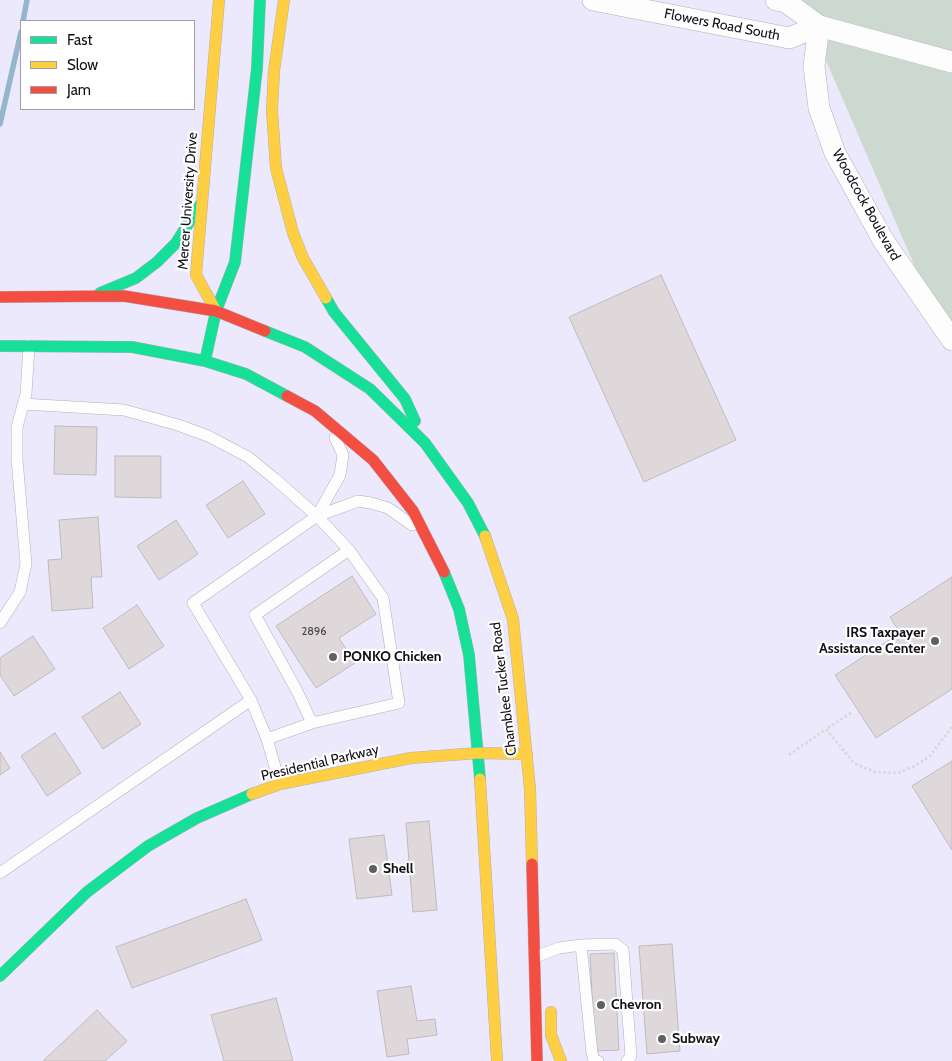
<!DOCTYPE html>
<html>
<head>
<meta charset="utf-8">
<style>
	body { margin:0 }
	#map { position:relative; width:952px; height:1061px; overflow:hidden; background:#f2f0fa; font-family:Cabin,sans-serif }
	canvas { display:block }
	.legend { position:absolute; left:20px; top:20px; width:175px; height:90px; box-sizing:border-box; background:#fff; border:1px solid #a09fa3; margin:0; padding:6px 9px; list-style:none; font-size:15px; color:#111018 }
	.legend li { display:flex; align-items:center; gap:10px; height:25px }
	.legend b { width:25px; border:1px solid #a09fa3 }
</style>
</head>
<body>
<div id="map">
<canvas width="952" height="1061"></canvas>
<ul class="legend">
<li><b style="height:6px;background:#16e098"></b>Fast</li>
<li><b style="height:6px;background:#ffcf43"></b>Slow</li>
<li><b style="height:6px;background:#f24e42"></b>Jam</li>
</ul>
</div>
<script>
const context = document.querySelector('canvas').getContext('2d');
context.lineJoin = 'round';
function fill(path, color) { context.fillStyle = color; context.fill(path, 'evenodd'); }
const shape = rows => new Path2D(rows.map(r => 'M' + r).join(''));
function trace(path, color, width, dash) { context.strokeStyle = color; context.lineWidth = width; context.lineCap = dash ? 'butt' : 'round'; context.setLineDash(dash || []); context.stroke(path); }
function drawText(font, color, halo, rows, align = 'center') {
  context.font = font + ' Cabin,sans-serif'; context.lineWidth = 4.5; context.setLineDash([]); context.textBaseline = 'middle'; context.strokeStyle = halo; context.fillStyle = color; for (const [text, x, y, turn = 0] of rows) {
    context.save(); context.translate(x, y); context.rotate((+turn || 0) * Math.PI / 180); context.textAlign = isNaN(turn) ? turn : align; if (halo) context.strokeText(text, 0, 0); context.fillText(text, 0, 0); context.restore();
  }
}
const built = shape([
	[0,0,800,0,943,332,952,344,952,1061,0,1061],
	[21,21,194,21,194,109,21,109]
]);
const green = shape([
	[800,0,952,0,952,344,943,332]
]);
const stream = shape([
	[23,21,27,0],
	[0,124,21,32]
]);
const building = shape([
	[661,275,736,440,644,482,569,317,661,275],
	[55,426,97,427,96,475,54,474,55,426],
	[115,456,161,456,161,498,115,497,115,456],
	[243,481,265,514,228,538,206,505,243,481],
	[98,517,102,577,91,577,93,608,52,611,48,560,62,559,59,520,98,517],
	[176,520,198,554,159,580,137,546,176,520],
	[352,576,376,614,339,638,355,663,316,688,276,626,352,576],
	[952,577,952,689,876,738,835,675,900,633,890,617,952,577],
	[137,605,164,646,129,669,103,628,137,605],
	[33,636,55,669,14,696,0,675,0,658,33,636],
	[120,692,141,724,103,749,82,717,120,692],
	[55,733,81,773,47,796,21,756,55,733],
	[0,752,10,768,0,775,0,752],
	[952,761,952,850,912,786,952,761],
	[429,821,437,910,413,912,406,823,429,821],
	[384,835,392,895,357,899,349,839,384,835],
	[246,899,262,940,132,988,116,947,246,899],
	[672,944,680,1051,647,1054,639,946,672,944],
	[614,953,619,1050,595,1051,590,954,614,953],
	[411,986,417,1021,435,1019,437,1035,407,1039,409,1054,387,1057,377,991,411,986],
	[276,998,293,1061,224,1061,211,1015,276,998],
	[97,1010,127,1041,105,1061,43,1061,97,1010]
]);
const path = shape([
	[851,713,826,729,854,763,874,772,897,773,913,767,929,757,952,727],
	[789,755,826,729]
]);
const lane = shape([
	[23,404,124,410,178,425,208,436,248,457,275,479,317,516,349,550,383,598,399,703,312,723,267,739],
	[317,516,340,475,343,455,335,438],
	[0,623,20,592,26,564,17,459,17,427,26,394,29,346],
	[312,723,297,691,255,615,349,550],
	[280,784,267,739,251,700,193,603,317,516,342,507,358,501,371,503,388,508,412,525],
	[0,873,251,700],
	[581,945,592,1053,594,1060,598,1061],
	[535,957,559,948,581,945,615,944,623,950,631,1056,627,1061]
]);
const street = shape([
	[593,0,789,38,819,26],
	[776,0,786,2,819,26,952,62],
	[819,26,814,66,819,108,835,153,883,240,952,340]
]);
const fast = shape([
	[100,293,136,278,157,262,176,243,200,205],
	[326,298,334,312,405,399,415,421],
	[265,331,305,347,370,389,425,443,468,503,485,536],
	[0,346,132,347,205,361,246,374,287,396],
	[205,361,216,311,235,262,257,68,260,0],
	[444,572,459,609,469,655,480,779],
	[0,976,87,892,148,846,197,818,252,794]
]);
const slow = shape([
	[284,0,274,71,272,111,276,168,293,233,303,258,326,298],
	[216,311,196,275,219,0],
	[485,536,513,619,530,789,532,864],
	[480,779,497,1061],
	[252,794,280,784,411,758,478,753,527,754],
	[551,1012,551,1035,561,1061]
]);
const jam = shape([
	[0,297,124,296,216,311,265,331],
	[287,396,315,411,373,460,413,511,444,572],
	[532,864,537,1061]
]);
const markers = [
	[935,641,5,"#605e67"],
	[333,657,5,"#605e67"],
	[373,869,5,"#605e67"],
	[601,1005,5,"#605e67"],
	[662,1039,5,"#605e67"]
];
const numberNames = [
	["2896",314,632]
];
const streetNames = [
	["Flowers Road South",722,25,11],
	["Mercer University Drive",188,201,-86],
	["Woodcock Boulevard",866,205,61],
	["Chamblee Tucker Road",504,689,-97],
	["Presidential Parkway",320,763,-13]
];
const poiNames = [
	["IRS Taxpayer",925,633,"right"],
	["Assistance Center",925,649,"right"],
	["PONKO Chicken",343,657],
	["Shell",383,869],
	["Chevron",611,1005],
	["Subway",672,1039]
];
fill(built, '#ece9fc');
fill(green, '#ccd9d1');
trace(stream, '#95b6ca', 5.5);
fill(building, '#ded8db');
trace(building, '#c1bbbe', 1);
trace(lane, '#b2b0b9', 12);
trace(street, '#b2b0b9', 22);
trace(fast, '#b2b0b9', 12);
trace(slow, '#b2b0b9', 12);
trace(jam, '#b2b0b9', 12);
trace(path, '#d9d9db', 3, [2.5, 2.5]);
trace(lane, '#fdfdfe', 11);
trace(street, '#fdfdfe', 21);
trace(fast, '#16e098', 11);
trace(slow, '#ffcf43', 11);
trace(jam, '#f24e42', 11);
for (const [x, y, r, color] of markers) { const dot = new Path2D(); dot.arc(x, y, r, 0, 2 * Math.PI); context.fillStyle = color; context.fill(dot); trace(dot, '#fff', 2); }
drawText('11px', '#46444b', null, numberNames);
drawText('14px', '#111018', '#fff', streetNames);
drawText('bold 14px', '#111018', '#fff', poiNames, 'left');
</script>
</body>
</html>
